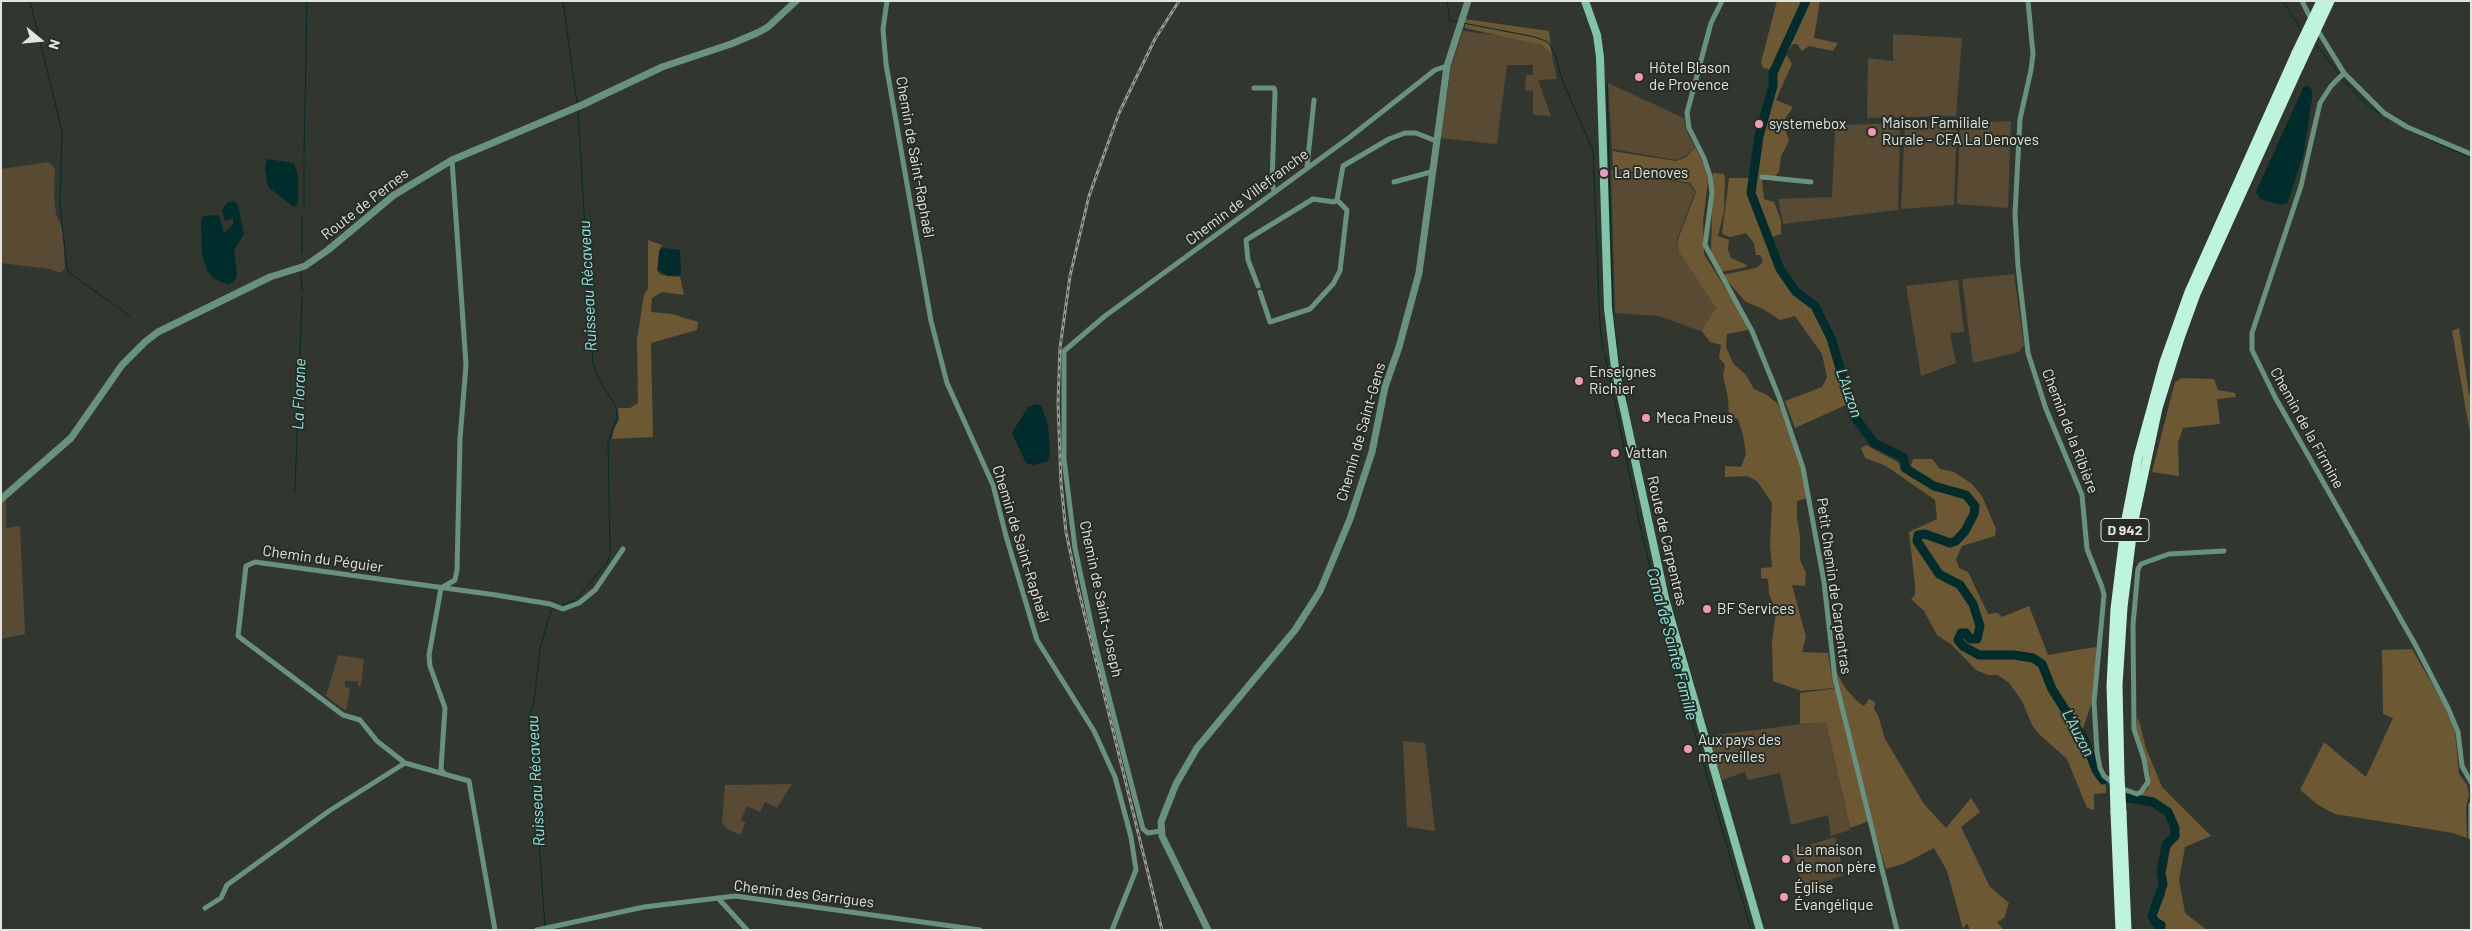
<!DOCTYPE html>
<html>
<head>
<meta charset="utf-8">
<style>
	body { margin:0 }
	#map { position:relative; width:2472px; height:931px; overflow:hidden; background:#31372f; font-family:Barlow,sans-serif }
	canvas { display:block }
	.frame { position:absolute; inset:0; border:2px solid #e1e5e0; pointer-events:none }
	.north { position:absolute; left:15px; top:15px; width:50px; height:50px; -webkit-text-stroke:4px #272d25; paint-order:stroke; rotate:107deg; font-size:14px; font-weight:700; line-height:20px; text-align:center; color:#e1e5e0 }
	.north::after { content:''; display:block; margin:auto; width:18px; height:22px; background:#e1e5e0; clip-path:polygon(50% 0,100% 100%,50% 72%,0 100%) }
</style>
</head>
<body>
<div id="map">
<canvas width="2472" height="931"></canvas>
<div class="frame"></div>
<div class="north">N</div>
</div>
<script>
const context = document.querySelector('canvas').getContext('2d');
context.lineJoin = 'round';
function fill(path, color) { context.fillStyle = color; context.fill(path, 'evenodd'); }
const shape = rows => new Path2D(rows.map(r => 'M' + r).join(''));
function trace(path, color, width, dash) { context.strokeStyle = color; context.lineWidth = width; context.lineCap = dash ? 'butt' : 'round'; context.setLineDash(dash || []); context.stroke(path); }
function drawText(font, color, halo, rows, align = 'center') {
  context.font = font + ' Barlow,sans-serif'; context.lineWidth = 4; context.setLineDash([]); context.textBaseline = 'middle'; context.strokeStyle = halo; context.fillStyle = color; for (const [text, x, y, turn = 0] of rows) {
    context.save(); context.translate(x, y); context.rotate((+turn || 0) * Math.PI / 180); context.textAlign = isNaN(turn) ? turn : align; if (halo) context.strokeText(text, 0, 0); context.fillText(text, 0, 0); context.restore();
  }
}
const green = shape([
	[1463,31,1510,37,1541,45,1552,55,1557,79,1538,80,1551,116,1533,115,1533,91,1525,90,1526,75,1533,75,1533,65,1507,65,1497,143,1495,144,1440,138,1451,67],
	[1893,34,1962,38,1956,116,1867,118,1868,58,1893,61],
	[1608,83,1684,118,1687,132,1695,147,1685,156,1676,160,1612,149],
	[2011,121,2008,208,1957,204,1960,123],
	[1957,122,1954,205,1901,209,1905,123],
	[1900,123,1898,210,1783,224,1778,199,1832,197,1835,130,1843,125],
	[49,162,55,169,54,195,56,214,63,231,65,268,60,273,50,269,1,263,1,169],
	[1611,169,1689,184,1695,192,1676,242,1679,252,1716,308,1700,331,1659,316,1615,313],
	[2014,274,2024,345,2019,352,1973,363,1962,279],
	[1958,280,1964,332,1950,333,1956,363,1921,376,1906,286],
	[6,499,6,528,20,526,25,634,1,639,1,503],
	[338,655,364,659,361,685,358,687,358,681,345,681,345,687,350,688,346,711,326,696],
	[1826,721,1850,830,1831,836,1828,815,1791,825,1780,773,1748,780,1745,772,1722,780,1708,736],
	[1403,741,1425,743,1435,831,1407,827],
	[792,784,777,808,765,802,760,812,747,806,741,820,746,822,740,835,726,828,722,823,725,785],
	[1835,837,1844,875,1803,889,1792,850]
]);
const forest = shape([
	[1777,1,1820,1,1814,38,1838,43,1833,51,1809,46,1802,51,1797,44,1793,44,1786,54,1792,64,1776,100,1793,107,1783,122,1789,141,1781,156,1779,172,1773,179,1762,180,1764,199,1774,202,1781,221,1781,234,1766,239,1777,270,1794,294,1813,307,1829,339,1848,404,1795,428,1785,401,1822,387,1827,377,1822,354,1795,316,1780,320,1763,309,1746,302,1722,275,1756,268,1763,262,1760,255,1756,255,1754,243,1746,233,1730,237,1722,234,1729,178,1751,178,1757,139,1773,87,1771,79,1773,73,1770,69,1763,68,1761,62],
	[1465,19,1549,31,1552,55,1541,45,1465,28],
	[1695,147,1704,165,1708,181,1703,221,1704,254,1742,315,1748,330,1727,334,1726,347,1733,363,1746,375,1754,389,1767,395,1778,404,1786,421,1800,465,1807,498,1797,501,1797,518,1800,536,1800,560,1806,573,1805,586,1792,585,1806,637,1802,652,1828,653,1834,688,1801,691,1773,681,1772,642,1776,612,1769,593,1768,579,1761,578,1761,568,1772,567,1770,544,1772,503,1757,481,1747,476,1725,477,1725,466,1741,467,1746,454,1743,435,1738,419,1729,417,1728,398,1723,376,1725,365,1719,358,1721,345,1710,342,1701,330,1716,308,1679,252,1677,242,1696,192,1690,183,1613,168,1612,151,1676,161,1686,157],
	[1713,173,1724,174,1725,180,1724,211,1718,236,1729,240,1728,250,1731,258,1747,265,1746,267,1721,272,1711,253],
	[648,240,662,245,659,252,657,271,661,275,680,277,684,295,662,292,652,298,651,312,672,314,698,322,697,330,651,343,653,437,612,439,614,429,619,420,618,408,630,408,638,403,637,339,644,295,648,288],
	[2459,328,2469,394,2471,394,2471,439,2452,331],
	[2182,378,2214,379,2218,390,2235,393,2236,397,2217,399,2220,424,2183,428,2178,443,2179,476,2152,472,2175,382],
	[1866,445,1910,469,1913,459,1932,459,1940,469,1954,472,1972,484,1982,496,1996,529,1995,536,1962,546,1956,559,1959,568,1968,572,1988,614,1997,613,2002,617,2029,606,2048,655,2095,647,2097,650,2093,699,2079,740,2106,786,2106,793,2094,794,2094,810,2087,808,2067,759,2039,734,2032,725,2022,701,2009,683,1998,675,1988,675,1976,670,1952,645,1937,635,1924,611,1911,599,1915,595,1915,585,1909,532,1937,519,1935,500,1886,466,1865,458,1861,448],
	[2412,649,2443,703,2455,731,2459,774,2467,785,2469,795,2466,807,2467,838,2453,833,2335,814,2318,805,2300,790,2324,742,2366,777,2393,718,2383,714,2382,650],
	[1836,672,1846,689,1858,702,1864,706,1869,699,1875,702,1874,709,1878,715,1885,739,1924,804,1946,828,1971,798,1980,812,1961,827,1990,887,2009,903,2004,918,1997,922,2004,930,1970,930,1967,923,1963,929,1947,871,1934,848,1905,863,1886,869,1873,826,1869,821,1850,828,1826,722,1800,724,1800,693,1838,688],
	[2138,717,2146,748,2162,787,2211,836,2185,847,2179,880,2185,913,2207,930,2166,930,2165,924,2156,916,2165,895,2164,859,2177,836,2177,827,2170,811,2162,804,2137,796,2148,789,2150,773,2136,727]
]);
const water = shape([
	[2307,85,2312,90,2312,98,2304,152,2288,202,2281,205,2260,199,2256,192,2260,183,2303,88],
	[267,159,294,163,298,176,298,202,294,207,268,187,265,169],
	[233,201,238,205,244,234,234,250,237,274,235,280,229,284,224,283,213,278,207,270,202,255,201,221,204,216,219,215,224,233,233,224,233,218,225,221,222,210,226,204],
	[665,248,680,250,681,275,668,276,658,270,659,253,660,249],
	[1037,404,1041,406,1048,424,1050,455,1047,462,1033,465,1026,463,1012,433,1028,407]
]);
const stream = shape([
	[30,1,62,131,60,205,67,269,72,275,130,316],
	[563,1,577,103],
	[1447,1,1450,21,1459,22],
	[2283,1,2302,31],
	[1463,23,1535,37,1548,42,1556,56,1562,80,1593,150,1600,326,1603,349],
	[2314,42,2339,74],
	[2341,78,2367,105,2383,115],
	[1607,85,1613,314],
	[2386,117,2406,129,2471,158],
	[304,155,307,1],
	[304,207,304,163],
	[302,253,302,216],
	[301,273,302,291],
	[1614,321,1617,350],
	[1605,355,1640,525,1664,625,1751,930],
	[1617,355,1627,402],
	[1639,459,1647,498],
	[295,490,302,297],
	[1666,587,1695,688],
	[562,605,575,600,587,587,608,561,610,553,608,442,617,418,616,407,599,379,593,363,578,110],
	[545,927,530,713,534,702,540,648,551,611,554,608]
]);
const river = shape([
	[1806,1,1773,73,1773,86,1759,136,1751,193,1780,269,1796,292,1815,306,1831,338,1854,416,1874,443,1903,457,1905,468,1934,486,1966,495,1975,506,1974,514,1965,531,1956,541,1950,543,1925,534,1918,535,1917,541,1939,574,1960,585,1973,604,1980,626,1977,639,1970,639,1966,633,1961,633,1958,640,1963,646,1979,655,2014,655,2033,658,2042,664,2052,689,2085,741,2096,770,2103,780],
	[2129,798,2153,802,2168,812,2175,828,2175,836,2166,845,2161,873,2163,884,2152,916,2155,922,2161,925,2159,930]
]);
const minor = shape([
	[887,1,883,29,886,64,931,321,947,383,993,485,1006,536,1037,640,1094,731,1115,777,1131,837,1136,870,1112,930],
	[1722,1,1711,23,1687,113,1689,128,1704,158,1710,176,1712,193,1705,245,1752,331,1779,397,1803,468,1824,582,1835,679,1897,930],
	[2028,1,2033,54,2031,70,2020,119,2015,214,2018,266,2028,353,2046,409,2082,495,2087,549,2102,587,2104,595,2094,702,2097,752,2100,768,2104,776,2113,783],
	[2302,1,2312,21],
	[2317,29,2344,73,2384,113,2407,127,2471,154],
	[2344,73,2331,86,2320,103,2301,186,2252,333,2252,350,2275,397,2416,646,2448,708,2458,732,2462,766,2471,782],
	[1254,88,1274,88,1275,92,1272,183,1274,191],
	[1307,167,1314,100],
	[1762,177,1811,182],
	[1394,182,1431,172],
	[1258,286,1248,260,1246,240,1313,199,1334,202,1337,200,1343,166,1389,139,1405,133,1416,133,1436,141],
	[1260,292,1270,322,1310,309,1333,284,1340,271,1347,210,1337,200],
	[444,774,441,769,445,708,430,666,429,655,441,588,455,580,457,570,460,439,466,365,452,160],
	[2120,788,2137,794,2141,792,2148,782,2144,759,2134,729,2133,625,2138,569,2141,564,2169,554,2224,551],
	[2471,805,2471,837],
	[1160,831,1148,833,1143,829,1097,651,1075,548,1064,459,1064,351,1105,316,1350,137,1435,70,1447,66],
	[718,898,747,930],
	[205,908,221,898,227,885,329,811,405,763],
	[495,930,469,781,405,763,377,741,360,720,343,715,238,636,246,566,255,562,496,595,550,604,563,609,579,603,595,590,623,549],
	[537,930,644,907,735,896,980,930]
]);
const tertiary = shape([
	[1,499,71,438,122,365,145,342,158,332,270,277,305,266,328,250,394,195,452,160,582,105,662,67,731,44,757,33,768,27,796,1],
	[1208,930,1162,836,1161,822,1176,784,1197,748,1295,630,1320,591,1350,519,1372,452,1385,387,1399,347,1419,273,1447,66,1468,1]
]);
const secondary = shape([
	[1585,1,1597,35,1600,57,1608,308,1615,368,1665,598,1760,930]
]);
const trunk = shape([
	[2114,777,2111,686,2115,609,2126,519,2138,457,2164,362,2189,292,2296,53],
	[2120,777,2118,685,2123,607,2134,520,2158,408,2180,338,2196,294,2299,67],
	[2115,812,2120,930],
	[2122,813,2127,930]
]);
const rail = shape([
	[1162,930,1077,584,1066,532,1061,483,1058,403,1060,348,1070,276,1089,196,1119,113,1155,39,1179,1]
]);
const trunkBridge = shape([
	[2296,53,2321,1],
	[2299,67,2330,1],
	[2114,777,2115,812],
	[2120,777,2122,813]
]);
const markers = [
	[1639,77,5,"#ef9ab8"],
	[1759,124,5,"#ef9ab8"],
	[1872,132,5,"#ef9ab8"],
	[1604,173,5,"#ef9ab8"],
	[1579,381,5,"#ef9ab8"],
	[1646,418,5,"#ef9ab8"],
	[1615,453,5,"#ef9ab8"],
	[1707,609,5,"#ef9ab8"],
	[1688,749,5,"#ef9ab8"],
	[1786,859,5,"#ef9ab8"],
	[1784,897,5,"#ef9ab8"]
];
const shields = [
	[2125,530,48]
];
const shieldNames = [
	["D 942",2125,530]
];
const poiNames = [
	["Hôtel Blason",1649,68],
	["de Provence",1649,85],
	["Maison Familiale",1882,123],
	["Rurale - CFA La Denoves",1882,140],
	["systemebox",1769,124],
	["La Denoves",1614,173],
	["Enseignes",1589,372],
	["Richier",1589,389],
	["Meca Pneus",1656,418],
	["Vattan",1625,453],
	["BF Services",1717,609],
	["Aux pays des",1698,740],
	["merveilles",1698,757],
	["La maison",1796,850],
	["de mon père",1796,867],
	["Église",1794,888],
	["Évangélique",1794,905]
];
const streetNames = [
	["Chemin de Saint-Raphaël",915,157,80],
	["Chemin de Villefranche",1247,197,-37],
	["Route de Pernes",365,204,-38],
	["Chemin de la Firmine",2307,428,61],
	["Chemin de la Ribière",2070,431,69],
	["Chemin de Saint-Gens",1361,432,-74],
	["Route de Carpentras",1667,541,77],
	["Chemin de Saint-Raphaël",1021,544,73],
	["Chemin du Péguier",323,559,8],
	["Petit Chemin de Carpentras",1834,586,82],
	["Chemin de Saint-Joseph",1101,599,78],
	["Chemin des Garrigues",804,894,7]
];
const waterNames = [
	["Ruisseau Récaveau",588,286,-93],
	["L'Auzon",1849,393,71],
	["La Florane",299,394,-88],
	["Canal de Sainte Famille",1672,644,75],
	["L'Auzon",2078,733,62],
	["Ruisseau Récaveau",536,781,-93]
];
fill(green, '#584a33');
fill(forest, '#6c5833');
fill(water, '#002c2b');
trace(stream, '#002c2b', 1);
trace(river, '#002c2b', 9);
trace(minor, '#68917e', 5);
trace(tertiary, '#68917e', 7);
trace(secondary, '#81c4a7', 8);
trace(trunk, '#bff4dc', 9);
trace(rail, '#969b94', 3);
trace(rail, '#272d25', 1, [4]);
trace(trunkBridge, '#bff4dc', 9);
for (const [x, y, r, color] of markers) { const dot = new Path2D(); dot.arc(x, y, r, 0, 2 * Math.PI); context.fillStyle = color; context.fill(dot); trace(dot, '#272d25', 2); }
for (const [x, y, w] of shields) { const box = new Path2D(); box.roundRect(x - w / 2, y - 11.5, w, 23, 4); context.fillStyle = '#272d25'; context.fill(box); trace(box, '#e1e5e0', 1); }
drawText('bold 14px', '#e1e5e0', null, shieldNames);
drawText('15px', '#e1e5e0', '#272d25', poiNames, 'left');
drawText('15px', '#e1e5e0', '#272d25', streetNames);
drawText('italic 16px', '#8de9e6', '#272d25', waterNames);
</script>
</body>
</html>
